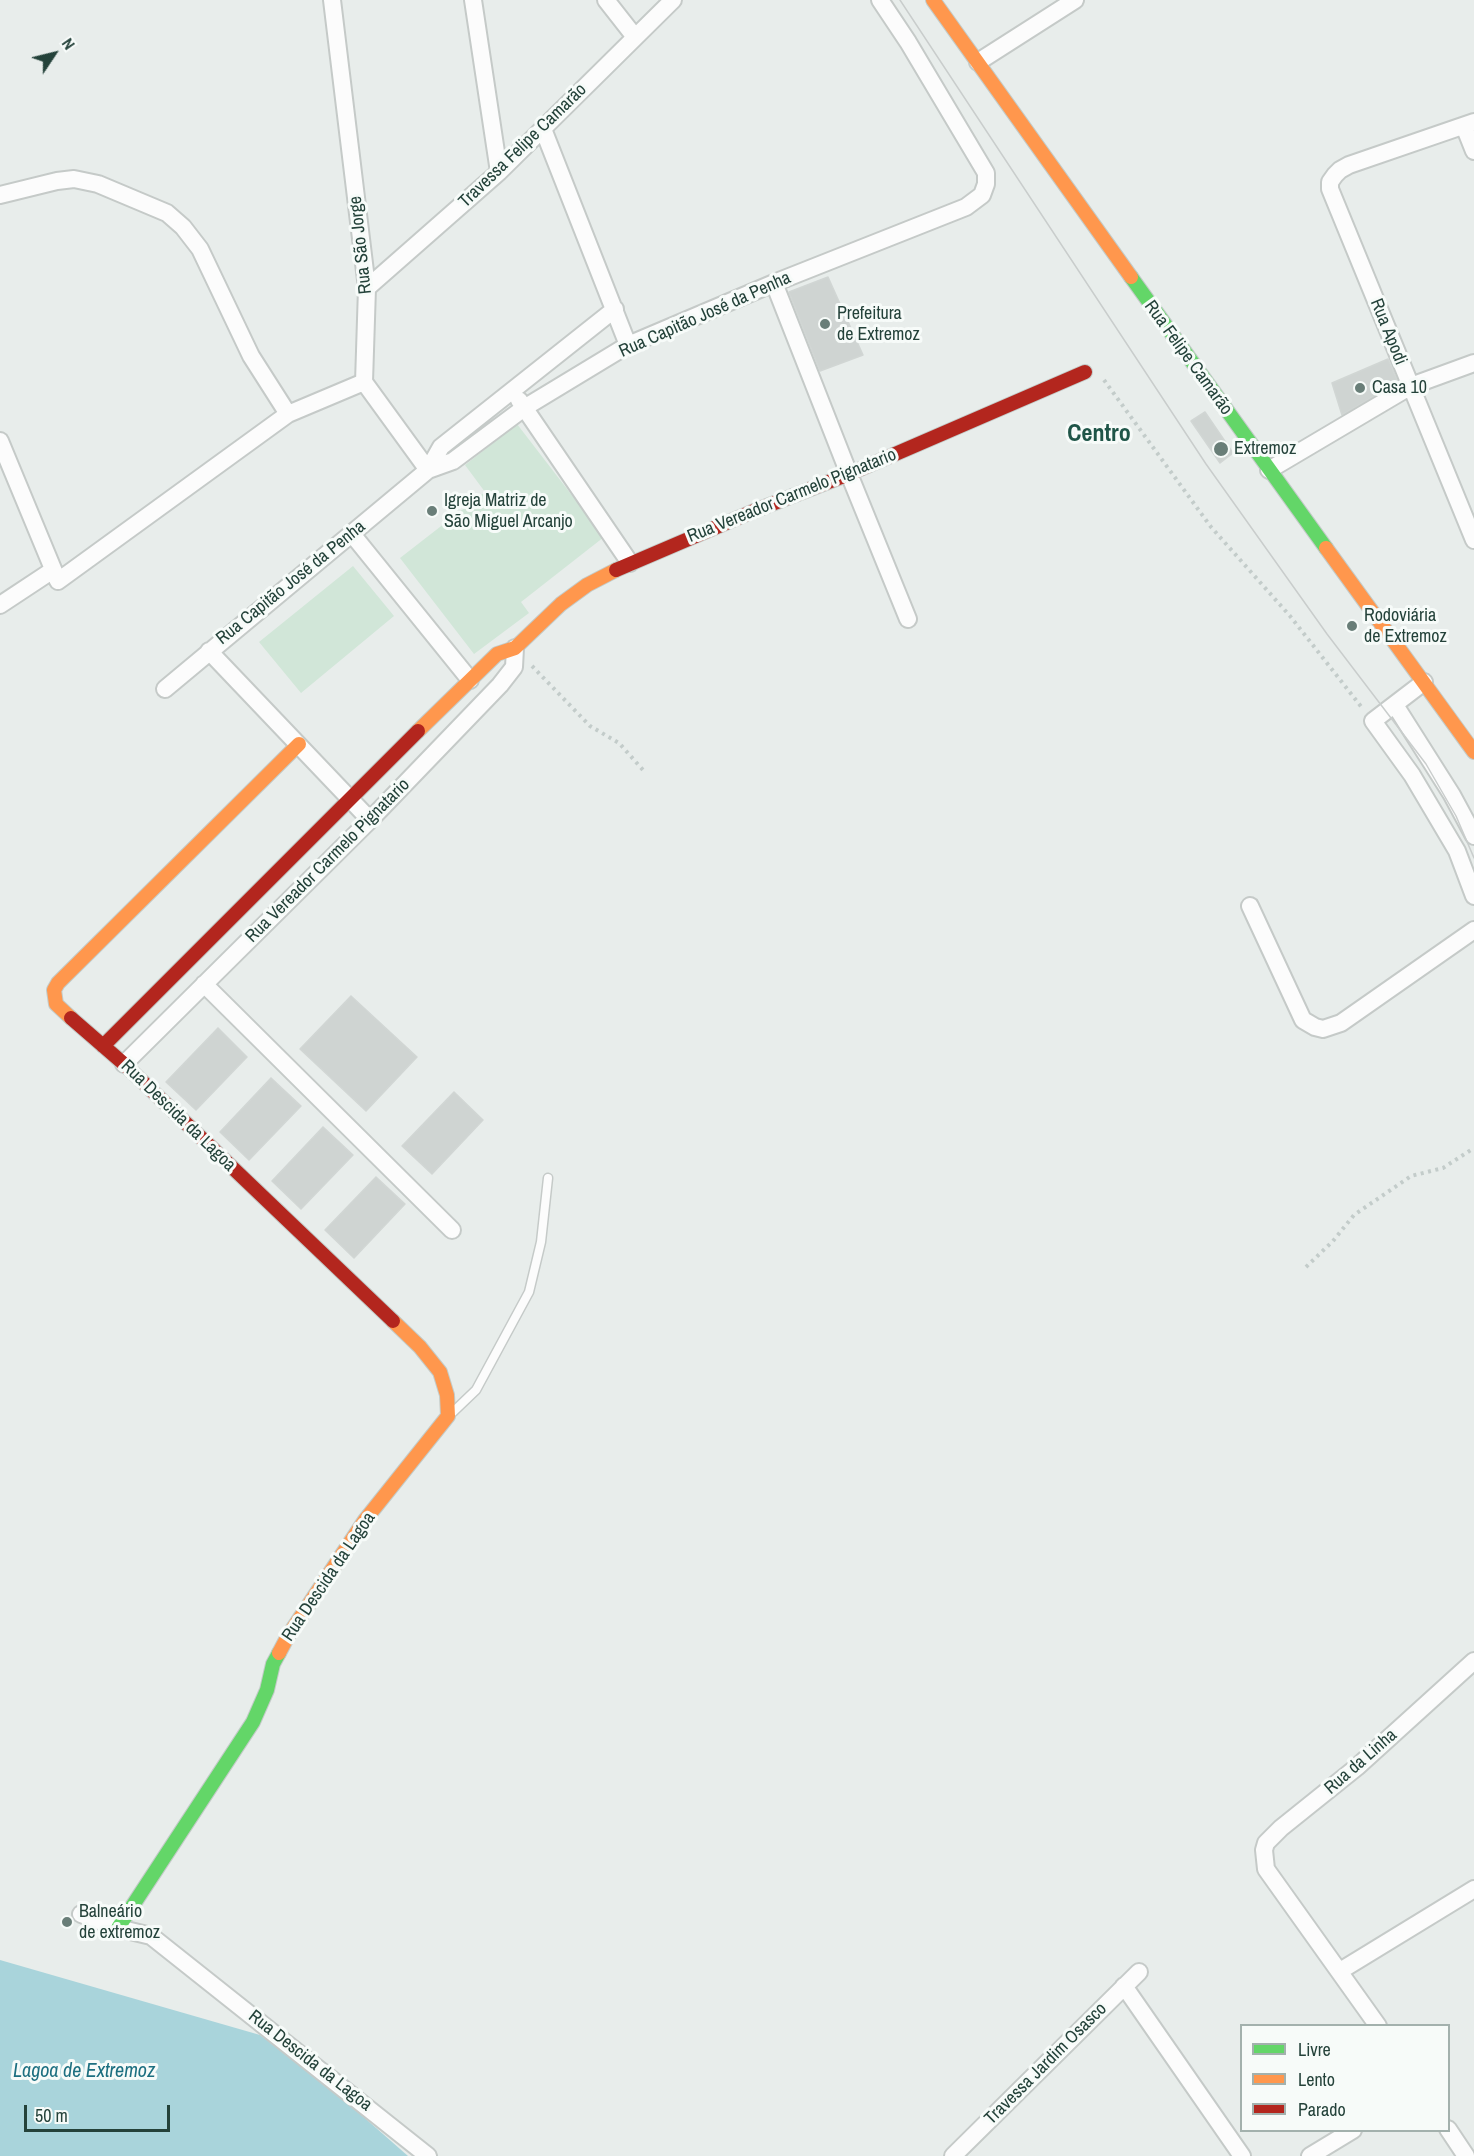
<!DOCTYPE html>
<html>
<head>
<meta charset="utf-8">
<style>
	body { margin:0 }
	#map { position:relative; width:1474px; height:2156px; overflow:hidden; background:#e8edeb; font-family:"Archivo Narrow",sans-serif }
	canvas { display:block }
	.legend { position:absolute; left:1240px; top:2024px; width:210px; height:108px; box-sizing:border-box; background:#f7fbf9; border:2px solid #a3b1ad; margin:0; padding:8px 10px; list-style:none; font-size:18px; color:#24423a }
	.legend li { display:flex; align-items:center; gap:12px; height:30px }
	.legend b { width:30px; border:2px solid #a3b1ad }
	.north { position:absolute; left:24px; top:24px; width:60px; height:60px; -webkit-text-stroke:4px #f7fbf9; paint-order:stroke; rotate:55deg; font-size:16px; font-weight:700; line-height:24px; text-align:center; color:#24423a }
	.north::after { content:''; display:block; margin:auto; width:21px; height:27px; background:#24423a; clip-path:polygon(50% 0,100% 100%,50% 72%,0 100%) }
	.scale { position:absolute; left:24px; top:2105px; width:146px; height:27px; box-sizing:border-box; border:3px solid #24423a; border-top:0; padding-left:8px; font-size:18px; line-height:21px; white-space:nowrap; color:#24423a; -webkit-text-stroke:4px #f7fbf9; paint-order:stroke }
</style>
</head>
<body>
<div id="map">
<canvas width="1474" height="2156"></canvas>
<ul class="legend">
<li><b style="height:8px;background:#63d668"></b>Livre</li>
<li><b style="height:8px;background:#ff974d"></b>Lento</li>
<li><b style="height:8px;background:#b3261e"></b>Parado</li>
</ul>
<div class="north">N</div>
<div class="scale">50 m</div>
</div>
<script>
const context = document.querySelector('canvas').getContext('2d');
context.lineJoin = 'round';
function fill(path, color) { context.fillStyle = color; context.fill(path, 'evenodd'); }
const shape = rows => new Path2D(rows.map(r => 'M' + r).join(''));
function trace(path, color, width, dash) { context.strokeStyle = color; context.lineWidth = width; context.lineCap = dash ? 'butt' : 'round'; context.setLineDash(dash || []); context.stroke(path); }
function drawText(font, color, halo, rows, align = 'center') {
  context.font = font + ' "Archivo Narrow",sans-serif'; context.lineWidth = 6; context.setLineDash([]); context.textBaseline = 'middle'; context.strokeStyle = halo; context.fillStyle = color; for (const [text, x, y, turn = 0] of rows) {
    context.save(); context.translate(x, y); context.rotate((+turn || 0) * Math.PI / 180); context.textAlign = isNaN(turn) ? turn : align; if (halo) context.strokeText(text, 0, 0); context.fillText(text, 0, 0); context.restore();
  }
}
const green = shape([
	[517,424,604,537,521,602,529,613,474,654,400,558,485,492,465,465],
	[353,566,394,616,301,693,259,642]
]);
const water = shape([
	[0,1960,260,2035,325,2083,408,2156,0,2156]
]);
const building = shape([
	[828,277,863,355,820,371,789,292,828,277],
	[1388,359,1398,382,1342,415,1332,383,1388,359],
	[1205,412,1233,453,1220,463,1191,421,1205,412],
	[351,996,417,1057,366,1111,300,1049,351,996],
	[218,1028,247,1057,196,1110,166,1082,218,1028],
	[271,1078,301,1106,249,1160,220,1132,271,1078],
	[454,1092,483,1120,432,1174,402,1146,454,1092],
	[323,1127,353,1155,301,1209,272,1181,323,1127],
	[376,1177,405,1204,354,1258,325,1230,376,1177]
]);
const path = shape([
	[1104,380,1211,527,1290,616,1363,709],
	[532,666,590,726,619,743,643,770],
	[1306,1267,1333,1241,1354,1215,1411,1176,1443,1168,1474,1148]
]);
const lane = shape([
	[453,1412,476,1390,529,1292,541,1242,548,1178]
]);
const street = shape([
	[332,0,367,288,364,382,428,470,441,447,615,309],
	[473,0,499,172],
	[606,0,635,37],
	[978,62,1075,0],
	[1474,122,1349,165,1340,170,1335,175,1330,182,1330,189,1474,540],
	[1464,126,1474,151],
	[543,129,628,345],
	[0,195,57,181,74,179,98,184,167,213,183,227,200,249,251,356,288,414],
	[774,283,849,474,908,619],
	[367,288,499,172,673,0],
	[519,400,630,563],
	[0,441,58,581,288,414,364,382],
	[1269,470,1411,386,1474,363],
	[352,534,470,680],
	[0,605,53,570],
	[209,651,370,820],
	[1424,682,1373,721,1412,775,1457,851,1474,896],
	[165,689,428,470,453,461,524,408,628,345,774,283,966,207,982,195,986,184,986,173,908,42,880,0],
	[1395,705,1452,795,1474,836],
	[1250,906,1303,1020,1315,1027,1323,1029,1341,1023,1474,930],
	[204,984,452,1230],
	[124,1064,370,820,500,685,514,667,515,648],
	[81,1914,118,1928,151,1936,428,2156],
	[1340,1971,1474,1889],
	[1124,1986,1242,2156],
	[1378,2026,1266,1869,1264,1850,1266,1843,1281,1828,1357,1767,1474,1661],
	[1448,2129,1466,2156],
	[953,2156,1139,1972],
	[1310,2156,1353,2130]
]);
const fast = shape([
	[1131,277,1326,548],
	[118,1928,253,1722,267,1690,273,1664,279,1653]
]);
const slow = shape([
	[933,0,1131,277],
	[1326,548,1474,752],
	[418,731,497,654,515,648,561,604,587,585,616,570],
	[71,1018,56,1004,54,990,58,983,299,744],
	[279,1653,288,1636,365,1520,448,1416,447,1395,440,1372,420,1347,393,1321]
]);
const jam = shape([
	[616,570,754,511,849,474,1085,372],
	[71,1018,124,1064,393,1321],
	[103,1046,418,731]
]);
const tram = shape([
	[900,0,1206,464,1327,634,1426,764,1456,816,1474,858]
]);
const markers = [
	[825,324,6,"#697e78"],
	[1360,388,6,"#697e78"],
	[1221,449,8,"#697e78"],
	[432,511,6,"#697e78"],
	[1352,626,6,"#697e78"],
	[67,1922,6,"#697e78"]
];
const streetNames = [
	["Travessa Felipe Camarão",523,146,-44],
	["Rua São Jorge",361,245,-96],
	["Rua Capitão José da Penha",705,315,-24],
	["Rua Apodi",1388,332,68],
	["Rua Felipe Camarão",1188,358,54],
	["Rua Vereador Carmelo Pignatario",792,496,-22],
	["Rua Capitão José da Penha",291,583,-39],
	["Rua Vereador Carmelo Pignatario",328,861,-45],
	["Rua Descida da Lagoa",178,1116,44],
	["Rua Descida da Lagoa",329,1577,-56],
	["Rua da Linha",1361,1762,-41],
	["Rua Descida da Lagoa",310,2061,38],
	["Travessa Jardim Osasco",1046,2064,-45]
];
const poiNames = [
	["Prefeitura",837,314],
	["de Extremoz",837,335],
	["Casa 10",1372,388],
	["Extremoz",1234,449],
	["Igreja Matriz de",444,501],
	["São Miguel Arcanjo",444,522],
	["Rodoviária",1364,616],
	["de Extremoz",1364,637],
	["Balneário",79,1912],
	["de extremoz",79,1933]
];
const waterNames = [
	["Lagoa de Extremoz",84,2072]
];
const districtNames = [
	["Centro",1099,435]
];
fill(green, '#d1e6d8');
fill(water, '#a9d4db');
fill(building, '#cfd4d2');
trace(building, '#d1d6d4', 1.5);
trace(lane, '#c5cac8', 11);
trace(street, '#c5cac8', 20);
trace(fast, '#c3cbc8', 16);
trace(slow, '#c3cbc8', 16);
trace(jam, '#c3cbc8', 16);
trace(path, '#c3ccca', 4, [3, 4.5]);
trace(lane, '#fcfcfc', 8);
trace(street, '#fcfcfc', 16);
trace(fast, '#63d668', 14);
trace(slow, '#ff974d', 14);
trace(jam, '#b3261e', 14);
trace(tram, '#c9cdcc', 1.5);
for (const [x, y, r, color] of markers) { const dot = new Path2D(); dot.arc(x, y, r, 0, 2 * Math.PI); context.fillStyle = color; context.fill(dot); trace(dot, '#f7fbf9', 2); }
drawText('18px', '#24423a', '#f7fbf9', streetNames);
drawText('18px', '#24423a', '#f7fbf9', poiNames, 'left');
drawText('italic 20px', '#1c6f80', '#f7fbf9', waterNames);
drawText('bold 24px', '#1f5548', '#f7fbf9', districtNames);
</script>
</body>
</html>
